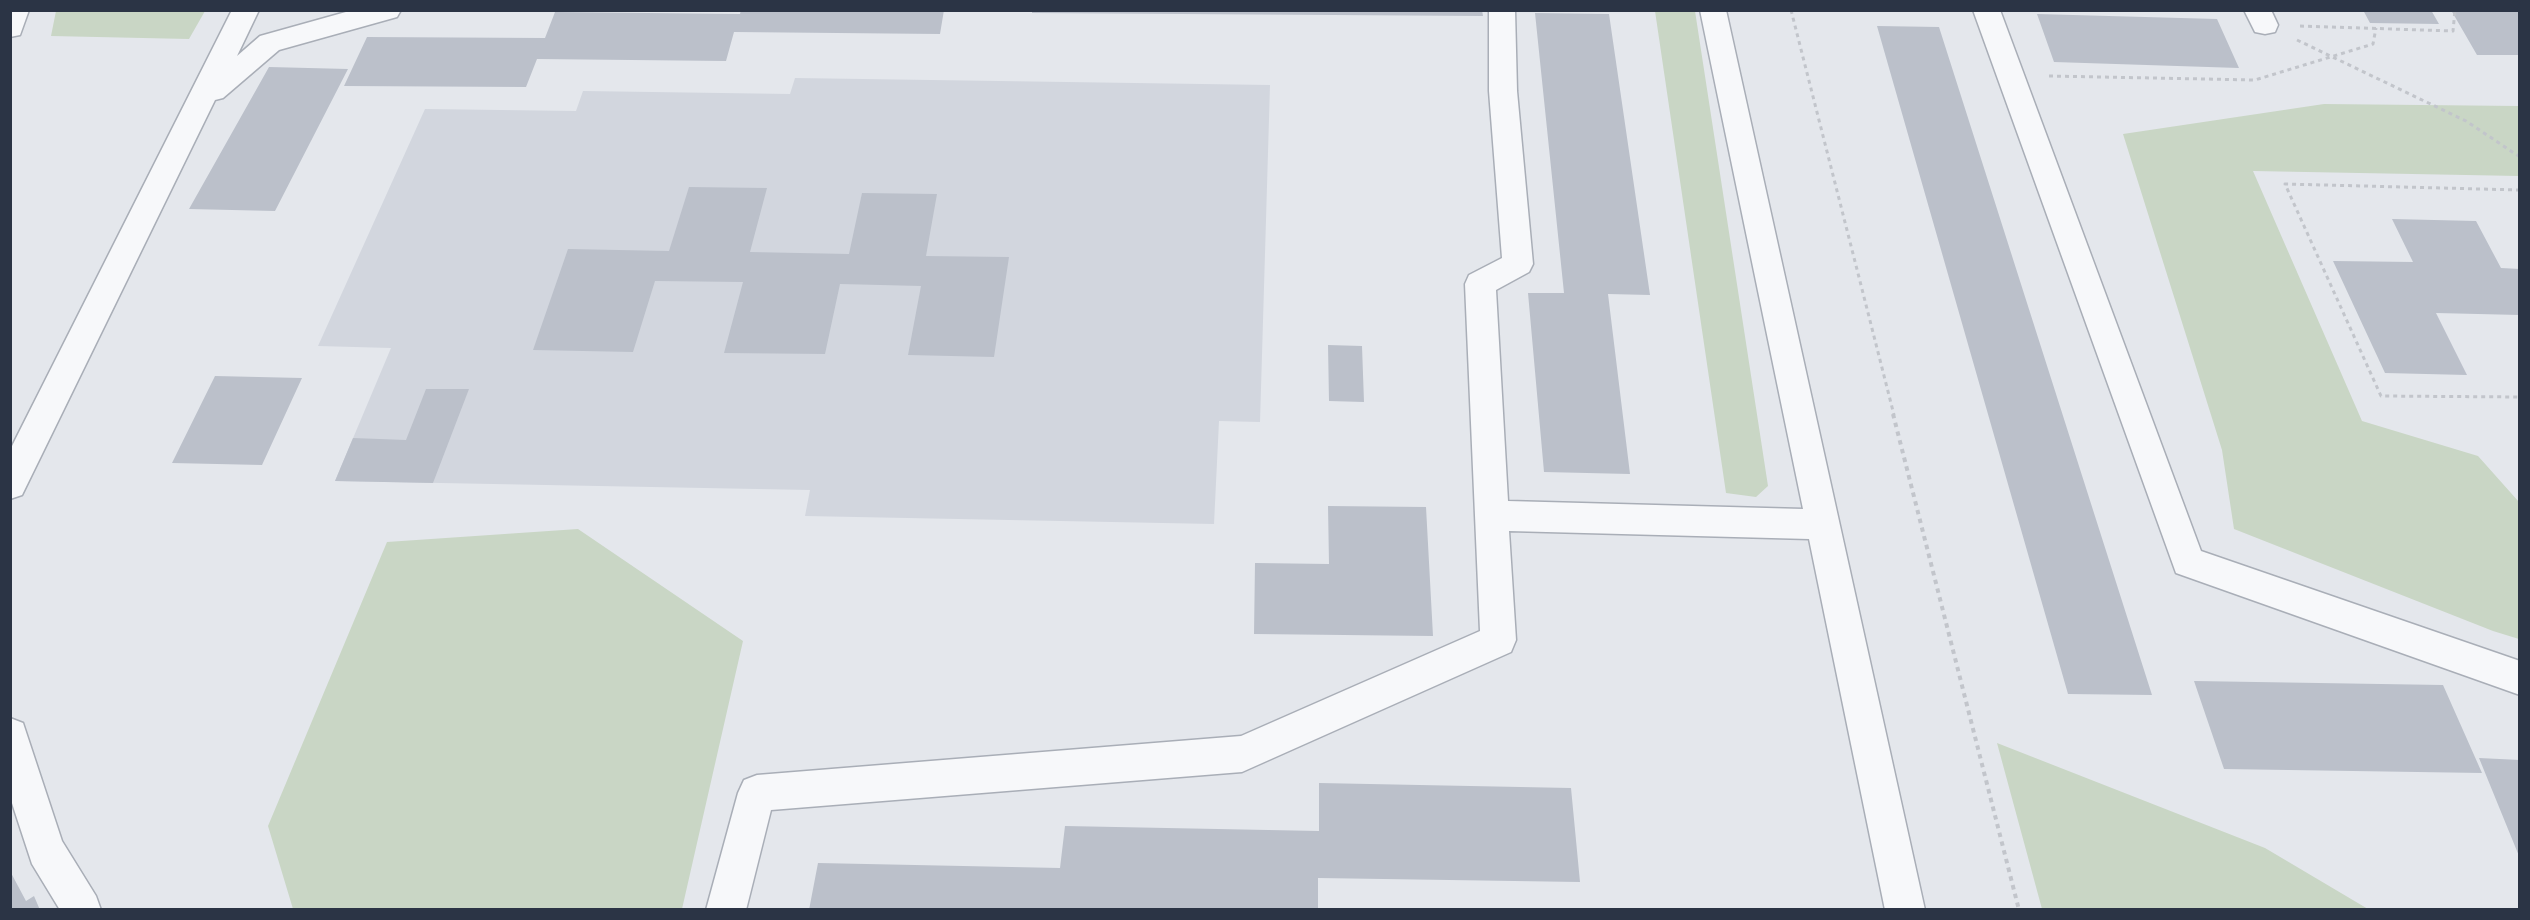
<!DOCTYPE html>
<html>
<head>
<meta charset="utf-8">
<style>
	body { margin:0 }
	#map { position:relative; width:2530px; height:920px; overflow:hidden; background:#e4e7ec; font-family:"IBM Plex Sans",sans-serif }
	canvas { display:block }
	.frame { position:absolute; inset:0; border:12px solid #2b3445; pointer-events:none }
</style>
</head>
<body>
<div id="map">
<canvas width="2530" height="920"></canvas>
<div class="frame"></div>
</div>
<script>
const context = document.querySelector('canvas').getContext('2d');
context.lineJoin = 'round';
function fill(path, color) { context.fillStyle = color; context.fill(path, 'evenodd'); }
const shape = rows => new Path2D(rows.map(r => 'M' + r).join(''));
function trace(path, color, width, dash) { context.strokeStyle = color; context.lineWidth = width; context.lineCap = dash ? 'butt' : 'round'; context.setLineDash(dash || []); context.stroke(path); }
const built = shape([
	[795,78,1270,85,1260,422,1219,421,1214,524,805,516,810,490,335,481,391,348,318,346,425,109,576,111,583,91,790,94]
]);
const green = shape([
	[56,11,56,10,205,11,189,39,51,36],
	[1655,11,1695,11,1768,486,1756,497,1726,493],
	[2324,104,2519,106,2519,176,2253,171,2362,421,2478,456,2519,502,2519,639,2493,631,2234,529,2222,450,2123,134],
	[578,529,743,641,682,909,293,909,268,826,387,542],
	[1997,743,2265,848,2368,909,2042,909]
]);
const building = shape([
	[741,10,944,10,940,34,734,32,726,61,537,59,526,87,344,86,367,37,545,38,555,12,740,14],
	[1032,10,1482,10,1483,16,1032,13],
	[2363,10,2431,10,2439,24,2370,23],
	[2451,10,2520,10,2520,55,2477,55],
	[1535,13,1609,14,1650,295,1608,294,1630,474,1544,472,1528,293,1564,293],
	[2037,14,2217,19,2239,68,2054,62],
	[1877,26,1939,27,2152,695,2068,694],
	[269,67,348,69,275,211,189,209],
	[689,187,767,188,750,252,849,254,862,193,937,194,926,256,1009,257,994,357,908,355,921,286,840,284,825,354,724,353,743,282,655,281,633,352,533,350,568,249,669,251],
	[2392,219,2476,221,2501,268,2520,269,2520,315,2436,313,2467,375,2385,373,2333,261,2413,262],
	[1328,345,1362,346,1364,402,1329,401],
	[215,376,302,378,262,465,172,463],
	[426,389,469,389,433,483,335,481,353,438,406,440],
	[1328,506,1426,507,1433,636,1254,634,1255,563,1329,564],
	[2194,681,2443,685,2482,773,2224,769],
	[2479,758,2520,760,2520,856,2519,856],
	[1319,783,1571,788,1580,882,1318,878,1318,910,809,910,818,863,1060,868,1065,826,1319,831],
	[10,871,26,901,34,896,40,910,10,910]
]);
const pathFar1 = shape([
	[1791,10,1894,415],
	[2300,26,2453,31,2455,10],
	[2297,40,2466,121,2520,157],
	[2049,76,2255,80,2373,44,2376,28],
	[2520,190,2285,184,2381,396,2520,397]
]);
const path = shape([
	[1893,414,2019,910]
]);
const minor = shape([
	[10,10,29,10,20,35,10,37,10,10],
	[232,10,259,10,237,56,260,36,353,10,401,10,397,17,279,50,223,98,215,100,22,495,10,499,10,450,232,10],
	[1489,10,1515,10,1517,91,1533,264,1529,272,1496,290,1508,501,1803,509,1700,10,1726,10,1925,910,1885,910,1809,539,1509,531,1516,640,1511,652,1242,772,771,810,746,910,706,910,738,793,744,780,757,775,1241,736,1480,631,1465,284,1469,275,1502,258,1489,91,1489,10],
	[1973,10,2000,10,2201,551,2520,661,2520,695,2176,573,1973,10],
	[2244,10,2271,10,2278,25,2275,32,2265,34,2255,32,2244,10],
	[10,718,23,723,62,841,96,896,101,910,60,910,32,864,10,797,10,718]
]);
fill(built, '#d2d6de');
fill(green, '#c9d6c5');
fill(building, '#bbc0ca');
trace(minor, '#a9aeb7', 3);
trace(pathFar1, '#c2c5cb', 3, [4, 4]);
trace(path, '#c2c5cb', 4, [4.5, 4.5]);
fill(minor, '#f7f8fa');
</script>
</body>
</html>
